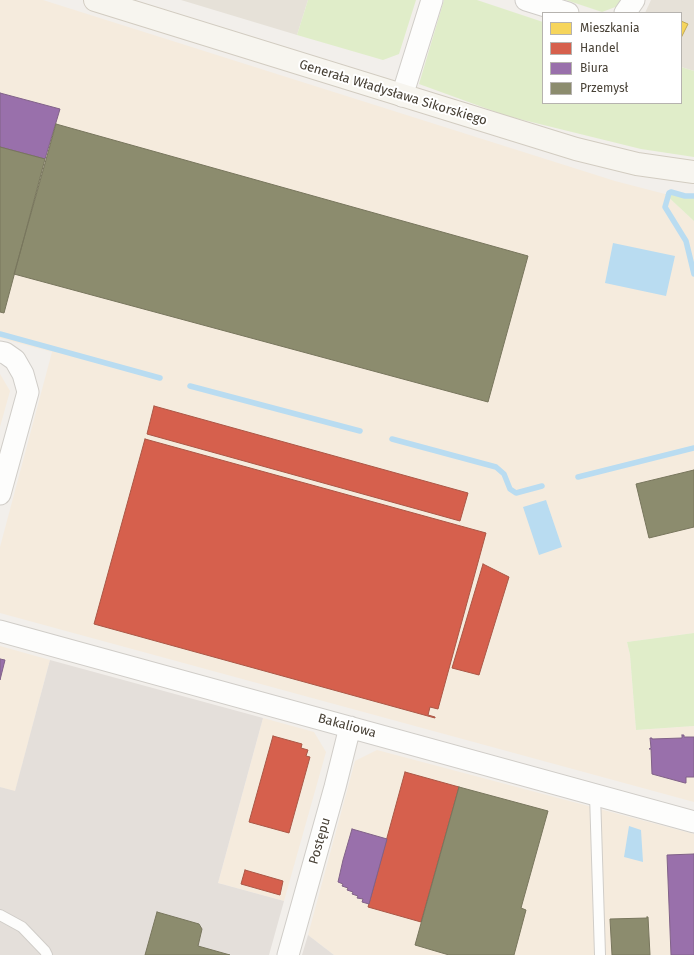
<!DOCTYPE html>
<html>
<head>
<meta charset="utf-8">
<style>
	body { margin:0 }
	#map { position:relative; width:694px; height:955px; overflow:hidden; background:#f2efeb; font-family:"Fira Sans",sans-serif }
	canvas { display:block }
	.legend { position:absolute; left:542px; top:12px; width:140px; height:92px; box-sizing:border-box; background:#fff; border:1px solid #b6b3af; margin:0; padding:5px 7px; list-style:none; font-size:12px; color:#484136 }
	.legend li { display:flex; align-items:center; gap:8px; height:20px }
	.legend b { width:20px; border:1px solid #b6b3af }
</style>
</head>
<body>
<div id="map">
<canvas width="694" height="955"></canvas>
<ul class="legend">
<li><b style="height:11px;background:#f6d55c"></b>Mieszkania</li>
<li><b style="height:11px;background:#d6604d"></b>Handel</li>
<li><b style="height:11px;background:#9970ab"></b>Biura</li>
<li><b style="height:11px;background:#8c8c6e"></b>Przemysł</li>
</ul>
</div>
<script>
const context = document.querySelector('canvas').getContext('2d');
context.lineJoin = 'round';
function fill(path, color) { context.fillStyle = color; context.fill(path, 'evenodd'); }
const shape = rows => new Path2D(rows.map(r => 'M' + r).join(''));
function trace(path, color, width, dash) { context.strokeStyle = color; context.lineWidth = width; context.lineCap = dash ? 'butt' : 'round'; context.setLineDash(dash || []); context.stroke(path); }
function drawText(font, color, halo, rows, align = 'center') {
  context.font = font + ' "Fira Sans",sans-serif'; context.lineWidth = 4; context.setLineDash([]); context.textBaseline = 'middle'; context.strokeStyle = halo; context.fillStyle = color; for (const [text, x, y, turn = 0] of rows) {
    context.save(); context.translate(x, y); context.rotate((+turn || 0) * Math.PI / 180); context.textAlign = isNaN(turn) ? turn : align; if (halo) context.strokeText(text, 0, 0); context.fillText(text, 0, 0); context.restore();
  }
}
const residential = shape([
	[181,0,308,0,297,35],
	[651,0,694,0,694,71,681,67,681,13,645,13]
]);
const commercial = shape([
	[0,0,43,0,615,181,665,194,694,221,694,633,627,642,630,655,636,730,694,726,694,802,0,613,0,547,52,352,0,338],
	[0,374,10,391,0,427],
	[0,646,50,660,15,792,0,787],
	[263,718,314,732,326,752,284,901,218,883],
	[377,750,694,834,694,955,334,955,308,935,355,761]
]);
const industrial = shape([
	[50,660,263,718,218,883,284,901,269,955,0,955,0,787,15,791],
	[308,935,334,955,302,955]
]);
const green = shape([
	[308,0,416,0,399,54,383,60,297,35],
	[444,0,477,0,543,22,543,103,681,103,681,67,694,71,694,157,641,149,507,116,419,84],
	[566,0,621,0,618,6,602,12],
	[665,194,694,195,694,221],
	[694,633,694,726,636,730,630,655,627,642]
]);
const water = shape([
	[613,243,675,256,666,296,605,283],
	[546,500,562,547,539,555,523,507],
	[629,826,641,830,643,862,624,857]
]);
const homes = shape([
	[681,21,688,24,681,38,681,21]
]);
const shops = shape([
	[154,406,468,493,460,521,147,434,154,406],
	[145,439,486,533,438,709,430,707,428,715,435,717,435,718,94,624,145,439],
	[483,564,509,577,479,675,452,668,483,564],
	[273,736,302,744,301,748,308,750,306,756,310,757,289,833,249,822,273,736],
	[405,772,459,787,421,922,368,907,405,772],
	[245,870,283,881,280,895,241,884,245,870]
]);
const offices = shape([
	[0,93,60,109,45,159,0,147,0,93],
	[0,659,5,660,0,680,0,659],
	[682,735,684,735,684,737,694,737,694,777,686,777,686,783,685,783,652,774,651,749,649,749,651,748,650,738,652,738,652,739,682,738,682,735],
	[352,829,387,839,369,904,362,902,363,899,357,898,358,896,352,894,353,892,347,890,348,888,342,886,343,884,338,882,343,860,352,829],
	[694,854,694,955,671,955,667,855,694,854]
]);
const industry = shape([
	[56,124,528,256,488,402,14,274,56,124],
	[0,147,45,159,4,313,0,312,0,147],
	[694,470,694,527,649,538,636,484,694,470],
	[459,787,548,811,521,908,526,910,514,955,449,955,415,945,459,787],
	[157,912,199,924,202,929,198,946,230,955,145,955,157,912],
	[647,917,648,917,650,955,612,955,610,919,647,918,647,917]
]);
const stream = shape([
	[694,196,685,196,671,192,669,193,665,207,686,241,694,274],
	[0,334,160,378],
	[190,386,360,431],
	[392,439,496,467,504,474,510,489,516,493,542,486],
	[578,477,694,448]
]);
const lane = shape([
	[595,794,600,955],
	[0,915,22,927,45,951,47,955]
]);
const street = shape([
	[526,0,568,13],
	[625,13,634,0],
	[402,96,432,0],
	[0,352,5,353,15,360,23,374,28,392,0,494],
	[0,631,694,822],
	[288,955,335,787,350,727]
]);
const secondary = shape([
	[95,0,576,149,637,164,694,172]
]);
const streetNames = [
	["Generała Władysława Sikorskiego",393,93,17],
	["Bakaliowa",347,726,15],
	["Postępu",320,841,-74]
];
fill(residential, '#e6e1d8');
fill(commercial, '#f5ebdd');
fill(industrial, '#e4dfda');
fill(green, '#e0edc9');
fill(water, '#b9dcf1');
fill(homes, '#f6d55c');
trace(homes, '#c2a951', 1);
fill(shops, '#d6604d');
trace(shops, '#ab5746', 1);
fill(offices, '#9970ab');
trace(offices, '#816288', 1);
fill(industry, '#8c8c6e');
trace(industry, '#78765d', 1);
trace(stream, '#b9dcf1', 5.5);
trace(lane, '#d0cdc8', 12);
trace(street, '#d0cdc8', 23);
trace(secondary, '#d2ccc1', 24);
trace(lane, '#fdfdfc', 10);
trace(street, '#fdfdfc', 21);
trace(secondary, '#f7f5ef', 22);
drawText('13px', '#484136', '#fff', streetNames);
</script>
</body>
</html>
